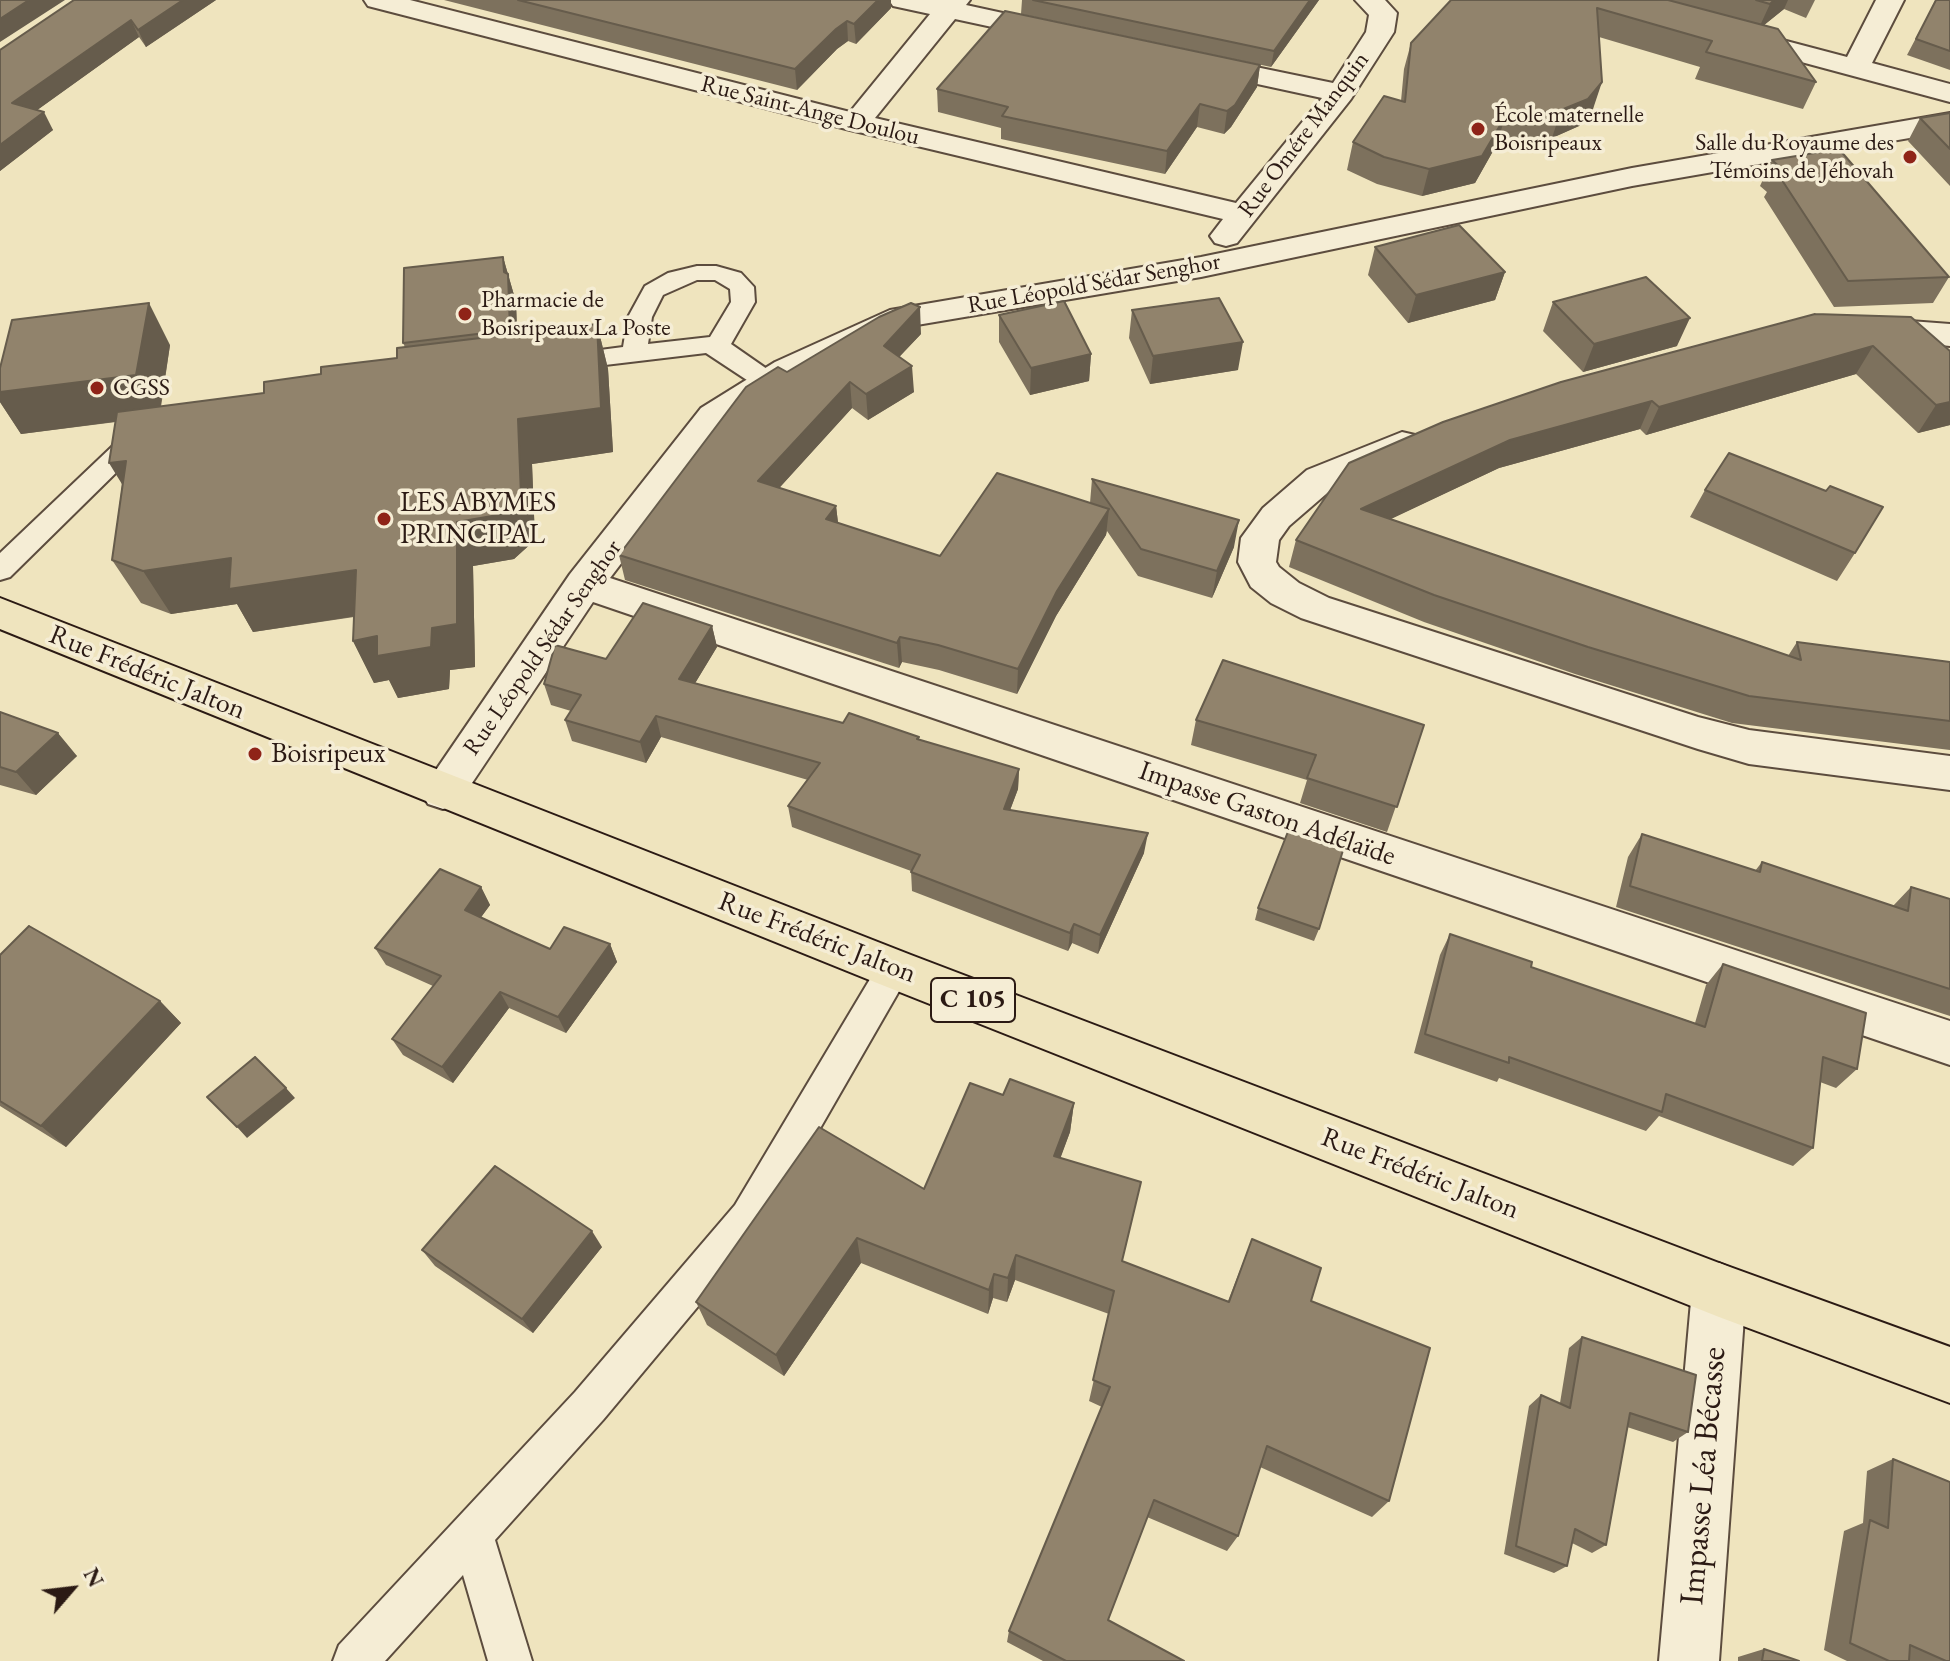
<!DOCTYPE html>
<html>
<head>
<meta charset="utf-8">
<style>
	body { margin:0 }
	#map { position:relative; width:1950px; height:1661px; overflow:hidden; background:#efe4be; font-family:"EB Garamond",serif }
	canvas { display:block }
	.north { position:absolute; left:32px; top:1549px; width:80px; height:80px; -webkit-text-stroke:6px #f5edd5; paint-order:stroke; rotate:62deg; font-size:22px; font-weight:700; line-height:32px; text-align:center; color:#2b1a14 }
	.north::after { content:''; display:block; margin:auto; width:28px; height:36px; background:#2b1a14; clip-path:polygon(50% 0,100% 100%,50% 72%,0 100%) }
</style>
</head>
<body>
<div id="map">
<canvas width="1950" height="1661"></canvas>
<div class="north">N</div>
</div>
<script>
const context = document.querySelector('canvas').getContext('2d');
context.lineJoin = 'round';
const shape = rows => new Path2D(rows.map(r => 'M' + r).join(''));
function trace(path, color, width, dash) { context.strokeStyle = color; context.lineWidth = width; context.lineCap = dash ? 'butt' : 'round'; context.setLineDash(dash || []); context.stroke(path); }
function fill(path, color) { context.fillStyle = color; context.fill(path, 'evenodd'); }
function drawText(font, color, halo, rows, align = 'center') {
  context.font = font + ' "EB Garamond",serif'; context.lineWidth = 7; context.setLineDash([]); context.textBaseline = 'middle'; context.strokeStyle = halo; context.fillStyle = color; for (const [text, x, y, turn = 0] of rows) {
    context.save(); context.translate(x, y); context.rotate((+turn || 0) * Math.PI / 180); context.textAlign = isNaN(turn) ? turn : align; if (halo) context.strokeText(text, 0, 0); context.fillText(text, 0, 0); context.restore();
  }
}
const lane = shape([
	[697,266,716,266,741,273,754,287,755,302,731,344,777,376,781,382,777,388,759,388,706,353,563,370,554,368,550,362,554,356,623,347,628,317,645,286,668,273,697,266],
	[697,280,715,280,730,289,731,302,710,337,648,344,652,317,663,295,697,280],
	[145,429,154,432,158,438,154,444,137,452,10,577,0,580,0,553,119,440,145,429],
	[894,954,906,959,911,969,906,979,761,1231,603,1420,495,1540,532,1661,488,1661,463,1575,385,1661,333,1661,339,1645,575,1392,735,1205,882,959,894,954]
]);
const street = shape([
	[364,0,410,0,850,112,930,14,893,6,889,0,970,0,966,5,1067,27,1071,33,1067,39,1057,41,955,19,875,118,1236,203,1322,98,1188,69,1184,63,1188,57,1198,55,1333,83,1366,32,1369,15,1355,0,1385,0,1397,13,1394,32,1351,99,1237,243,1226,246,1215,243,1210,236,1223,219,846,129,368,6,364,0],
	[1876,0,1904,0,1872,63,1950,84,1950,102,1727,42,1723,36,1727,30,1737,28,1847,57,1876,0],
	[1950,113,1950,131,1632,186,1201,277,911,326,799,378,727,424,610,578,1950,1021,1950,1065,593,602,458,804,443,809,428,804,421,792,570,574,701,408,775,362,890,310,1201,257,1632,168,1950,113],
	[1870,318,1950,324,1950,346,1858,336,1853,329,1858,322,1870,318],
	[1402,432,1415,435,1420,444,1415,453,1333,488,1289,526,1279,540,1276,562,1279,567,1299,583,1329,598,1698,717,1749,730,1950,756,1950,790,1749,764,1698,749,1301,618,1271,603,1251,587,1238,562,1241,538,1263,508,1307,470,1402,432],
	[1719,1263,1738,1271,1746,1290,1719,1661,1659,1661,1692,1290,1700,1271,1719,1263]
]);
const primary = shape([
	[0,598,911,955,1719,1263,1950,1347,1950,1403,1719,1317,877,983,0,629,0,598]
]);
const wall = shape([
	[216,0,146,47,139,37,37,110,53,130,0,171,0,50,121,1],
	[444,0,891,0,891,8,856,44,848,41,837,49,797,90],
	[1022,0,1319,0,1271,67,1021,14],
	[1451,0,1815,0,1806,18,1784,9,1764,25,1816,82,1803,109,1695,79,1700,67,1599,37,1593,109,1579,126,1552,138,1497,144,1475,183,1422,196,1377,184,1347,170,1353,142,1401,101,1404,69,1411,43],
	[1936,0,1950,0,1950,70,1907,55],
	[1260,65,1257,87,1231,127,1224,134,1197,127,1165,174,1001,139,1001,128,938,112,937,89],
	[1950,113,1950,186,1908,141,1920,118],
	[1772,160,1949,277,1933,303,1834,307,1764,197,1767,192,1760,186],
	[1375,247,1505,272,1495,300,1408,323,1368,275],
	[503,257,516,302,517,333,597,324,608,369,613,452,532,464,535,540,514,559,473,566,475,667,450,670,449,689,398,698,389,680,374,683,353,641,354,617,253,632,237,604,171,614,141,603,112,560,122,485,116,422,21,434,0,402,0,368,170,345,161,407,264,393,321,374,397,358,405,347,403,343],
	[1553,302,1677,346,1583,372,1543,331],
	[1132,310,1238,370,1150,384,1129,338],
	[999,315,1091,354,1089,381,1030,395,999,342],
	[1911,317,1950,425,1918,433,1856,374,1646,435,1640,429,1499,468,1390,519,1788,656,1797,642,1950,662,1950,750,1732,723,1575,674,1424,622,1289,567,1296,540,1349,463],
	[921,334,899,357,914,392,868,420,852,408,779,488,836,506,838,523,940,556,1090,503,1092,479,1234,547,1212,598,1138,576,1107,531,1106,535,1056,616,1017,694,939,670,902,662,899,668,625,580,619,555,787,372],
	[1705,490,1855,553,1837,581,1690,517],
	[712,626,717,647,695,683,843,723,919,740,1019,769,1018,789,1010,810,1144,853,1098,954,1072,943,1068,951,912,891,911,871,792,827,788,806,808,780,661,737,646,763,572,741,565,720,571,711,551,705,544,684,606,659],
	[0,712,77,756,36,795,0,785],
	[1196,720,1424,725,1387,832,1300,803,1307,780,1191,745],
	[1642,834,1755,871,1762,862,1893,906,1911,887,1950,899,1950,1016,1616,907,1628,857],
	[481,887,490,905,481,917,550,949,610,944,617,962,566,1033,509,1008,453,1083,403,1055,392,1039,433,986,386,965,375,948],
	[1258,908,1319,929,1314,941,1255,920],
	[1450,934,1531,967,1695,1023,1706,985,1723,964,1857,1069,1836,1088,1820,1082,1813,1148,1793,1166,1659,1116,1646,1131,1499,1078,1497,1082,1414,1053,1440,955],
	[0,955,160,1001,181,1023,66,1147,0,1106],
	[1003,1095,1074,1103,1070,1132,1060,1158,1122,1261,1228,1301,1252,1239,1311,1301,1389,1501,1372,1517,1260,1467,1238,1536,1227,1551,1147,1517,1108,1620,1184,1661,1043,1661,1007,1642,1009,1631,1102,1407,1089,1401,1109,1314,1015,1280,1007,1302,993,1298,988,1314,861,1263,784,1376,707,1325,696,1302,924,1189],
	[602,1247,533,1333,435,1266,422,1250],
	[1582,1337,1688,1432,1673,1442,1627,1427,1606,1545,1592,1553,1572,1543,1567,1566,1554,1573,1504,1554,1529,1406,1541,1395,1560,1403,1569,1348],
	[1893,1459,1950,1661,1847,1661,1824,1650,1844,1531,1863,1523,1867,1471],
	[1764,1649,1799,1661,1738,1661,1738,1657]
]);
const shadedWall = shape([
	[29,0,65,0,0,42,0,19],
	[183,0,216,0,146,47,138,30],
	[878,0,891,0,891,8,856,44,854,24],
	[1310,0,1319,0,1271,67,1274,51],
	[1774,0,1788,0,1784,9,1758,30,1770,4],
	[131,20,139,37,22,121,12,103],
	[847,21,848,41,837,49,797,90,795,69,836,29],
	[1260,65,1257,87,1231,127,1224,134,1227,111],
	[1602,82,1593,109,1579,126,1552,138,1561,110],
	[1200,104,1197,127,1165,174,1167,151],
	[44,112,53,130,0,171,0,145],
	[1505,117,1497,144,1475,183,1422,196,1429,169],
	[503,257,516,302,518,358,510,330],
	[1505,272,1495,300,1408,323,1416,295],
	[149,303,170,345,159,416,21,434,0,402,0,392],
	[920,307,921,334,885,372,884,346],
	[1690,318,1677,346,1583,372,1594,344],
	[597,324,608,369,613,452,532,464,535,540,514,559,473,566,475,667,450,670,449,689,398,698,389,680,374,683,353,641,377,636,457,522,518,419],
	[1243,342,1238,370,1150,384,1153,356],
	[1873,346,1856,374,1646,435,1659,407],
	[1091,354,1089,381,1030,395,1031,368],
	[912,366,914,392,868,420,866,394],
	[850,382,852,408,762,507,758,481],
	[1652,401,1640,429,1499,468,1353,537,1361,509,1510,440],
	[1950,402,1950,425,1918,433,1936,405],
	[126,461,136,507,109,463],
	[836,506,839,531,826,519],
	[1109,509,1106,535,1056,616,1017,694,1018,669,1057,591],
	[1239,520,1234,547,1212,598,1217,571],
	[231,558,356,570,376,613,253,632,237,604,171,614,143,571],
	[712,626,717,647,685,700,679,679],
	[900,637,902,662,899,668,897,643],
	[656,716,661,737,646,763,640,742],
	[58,733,77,756,36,795,16,772],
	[1019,769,1018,789,1003,829,1004,809],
	[1148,833,1144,853,1098,954,1100,935],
	[481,887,490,905,474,927,465,910],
	[1074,924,1072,943,1068,951,1070,933],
	[610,944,617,962,566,1033,558,1017],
	[500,992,509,1008,453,1083,442,1067],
	[160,1001,181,1023,66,1147,41,1126],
	[286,1088,295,1098,247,1138,237,1127],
	[1074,1103,1070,1132,1051,1184,1054,1156],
	[592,1231,602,1247,533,1333,522,1319],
	[857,1238,861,1263,784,1376,776,1355],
	[1016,1255,1015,1280,1007,1302,1008,1278],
	[994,1274,993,1298,988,1314,989,1290]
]);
const building = shape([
	[0,0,29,0,0,19,0,0],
	[74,0,183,0,138,30,131,20,12,103,44,112,0,145,0,50,74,0],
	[518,0,878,0,854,24,847,21,836,29,795,69,518,0],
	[1033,0,1310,0,1274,51,1033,0],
	[1451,0,1668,0,1778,29,1816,82,1706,52,1712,41,1597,8,1602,82,1588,99,1561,110,1505,117,1482,156,1429,169,1384,157,1353,142,1384,96,1405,102,1411,43,1451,0],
	[1756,0,1774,0,1770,4,1756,0],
	[1936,0,1950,0,1950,51,1916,39,1936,0],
	[1005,11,1260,65,1235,105,1227,111,1200,104,1167,151,1002,116,1008,107,937,89,1005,11],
	[1950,113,1950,149,1920,118,1950,113],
	[1839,149,1949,277,1848,281,1776,171,1783,170,1772,160,1839,149],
	[1459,225,1505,272,1416,295,1375,247,1459,225],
	[503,257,504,272,508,274,510,330,403,343,404,268,503,257],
	[1646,277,1690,318,1594,344,1553,302,1646,277],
	[1219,298,1243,342,1153,356,1132,310,1219,298],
	[1064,301,1091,354,1031,368,999,315,1064,301],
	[149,303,136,375,0,392,0,368,12,320,149,303],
	[911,303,920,307,884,346,912,366,866,394,850,382,758,481,836,506,826,519,940,556,997,473,1109,509,1057,591,1018,669,938,645,900,637,897,643,619,555,746,387,778,367,787,372,879,317,911,303],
	[1815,314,1911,317,1950,351,1950,402,1936,405,1873,346,1659,407,1652,401,1510,440,1361,509,1801,660,1797,642,1950,662,1950,721,1749,696,1588,647,1434,595,1296,540,1349,463,1443,422,1561,382,1815,314],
	[597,324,601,408,518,419,521,496,498,515,457,522,457,624,432,628,431,647,377,656,377,636,353,641,356,570,229,589,231,558,143,571,112,560,126,461,109,463,117,412,264,393,264,382,321,374,321,367,397,358,397,348,597,324],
	[1729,453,1826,491,1830,486,1883,507,1855,553,1705,490,1729,453],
	[1092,479,1239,520,1217,571,1141,549,1092,479],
	[643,603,712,626,679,679,843,723,849,713,919,737,917,739,1019,769,1004,809,1148,833,1100,935,1074,924,1070,933,911,872,920,855,788,806,820,763,656,716,640,742,565,720,581,695,544,684,555,645,606,659,643,603],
	[1223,660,1424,725,1397,807,1307,778,1316,755,1196,720,1223,660],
	[0,712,58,733,16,772,0,767,0,712],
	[1289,829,1344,847,1319,929,1258,908,1289,829],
	[1642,834,1760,872,1762,862,1908,911,1911,887,1950,899,1950,989,1630,886,1642,834],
	[440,869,481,887,465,910,514,933,550,949,564,927,610,944,558,1017,500,992,442,1067,392,1039,441,976,375,948,440,869],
	[29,926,160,1001,41,1126,0,1101,0,955,29,926],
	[1450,934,1532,962,1531,967,1705,1027,1723,964,1866,1013,1857,1069,1823,1057,1813,1148,1666,1094,1662,1112,1509,1057,1509,1063,1425,1034,1450,934],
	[255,1057,286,1088,237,1127,207,1097,255,1057],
	[1010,1079,1074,1103,1054,1156,1141,1182,1122,1261,1229,1302,1252,1239,1321,1268,1311,1301,1430,1348,1389,1501,1267,1446,1238,1536,1154,1500,1108,1620,1184,1661,1066,1661,1009,1631,1110,1387,1093,1380,1114,1291,1016,1255,1008,1278,994,1274,989,1290,857,1238,776,1355,696,1302,819,1127,924,1189,970,1083,1003,1095,1010,1079],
	[495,1166,592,1231,522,1319,422,1250,495,1166],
	[1582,1337,1696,1375,1688,1432,1630,1413,1606,1545,1575,1529,1567,1566,1516,1546,1541,1395,1570,1408,1582,1337],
	[1893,1459,1950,1482,1950,1661,1946,1661,1910,1645,1909,1661,1889,1661,1850,1643,1870,1520,1888,1528,1893,1459],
	[1764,1649,1799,1661,1762,1661,1764,1649]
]);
const markers = [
	[1478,129,8,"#8f2418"],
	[1910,157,8,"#8f2418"],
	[465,314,8,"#8f2418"],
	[97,388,8,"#8f2418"],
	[384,519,8,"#8f2418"],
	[255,754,8,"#8f2418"]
];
const farStreetnames = [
	["Rue Saint-Ange Doulou",810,111,14],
	["Rue Omére Manquin",1304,135,-53],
	["Rue Léopold Sédar Senghor",1094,284,-10],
	["Rue Léopold Sédar Senghor",543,648,-55]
];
const farPoinames = [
	["École maternelle",1494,115],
	["Boisripeaux",1494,143],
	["Salle du Royaume des",1894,143,"right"],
	["Témoins de Jéhovah",1894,171,"right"],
	["Pharmacie de",481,300],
	["Boisripeaux La Poste",481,328],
	["CGSS",113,388]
];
const shields = [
	[973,1000,84]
];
const shieldNames = [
	["C 105",973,1000]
];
const poiNames = [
	["LES ABYMES",400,503],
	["PRINCIPAL",400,535],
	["Boisripeux",271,754]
];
const streetNames = [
	["Rue Frédéric Jalton",147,673,22],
	["Impasse Gaston Adélaïde",1267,814,19],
	["Rue Frédéric Jalton",817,938,21],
	["Rue Frédéric Jalton",1420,1174,21]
];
const nearStreetnames = [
	["Impasse Léa Bécasse",1704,1476,-85]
];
trace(lane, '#5c4c3e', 4);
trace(street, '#5c4c3e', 4);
trace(primary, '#2b1a14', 4);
fill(lane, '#f5edd5');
fill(street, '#f5edd5');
fill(primary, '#efe4be');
fill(wall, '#7d715d');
fill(shadedWall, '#665c4c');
fill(building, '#91836c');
trace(building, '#665c4c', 2);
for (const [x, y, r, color] of markers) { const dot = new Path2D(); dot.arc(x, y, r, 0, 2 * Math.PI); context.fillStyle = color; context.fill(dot); trace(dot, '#f5edd5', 3); }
drawText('24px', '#2b1a14', '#f5edd5', farStreetnames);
drawText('24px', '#2b1a14', '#f5edd5', farPoinames, 'left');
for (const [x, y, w] of shields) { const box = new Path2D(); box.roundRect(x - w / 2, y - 22, w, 44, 6); context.fillStyle = '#f5edd5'; context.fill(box); trace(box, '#2b1a14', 2); }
drawText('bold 26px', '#2b1a14', null, shieldNames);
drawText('28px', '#2b1a14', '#f5edd5', poiNames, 'left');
drawText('28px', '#2b1a14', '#f5edd5', streetNames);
drawText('34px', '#2b1a14', '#f5edd5', nearStreetnames);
</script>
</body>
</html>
